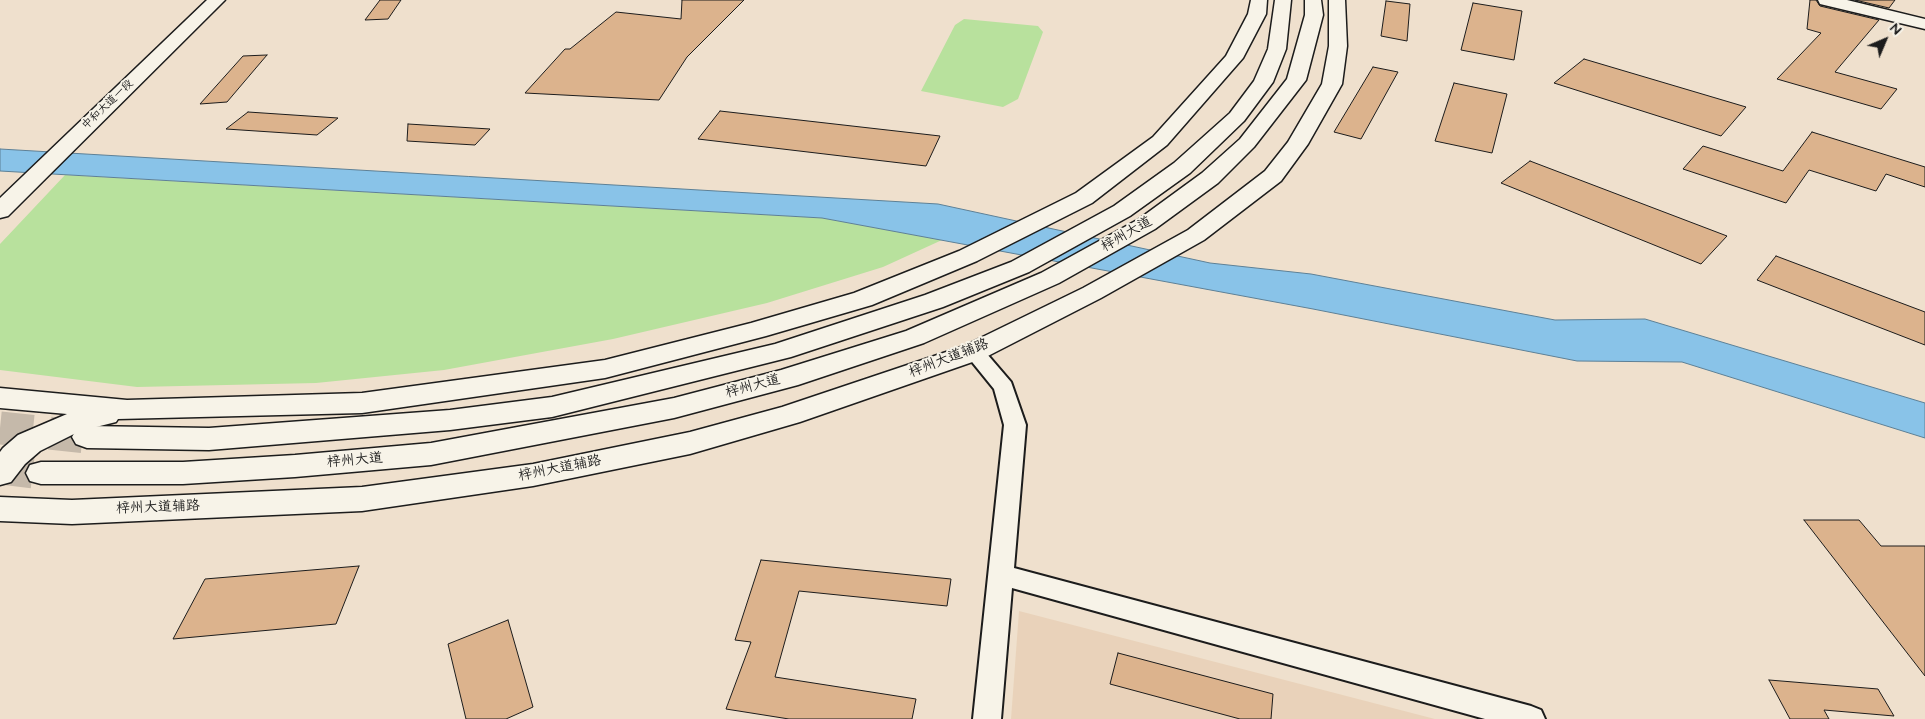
<!DOCTYPE html>
<html>
<head>
<meta charset="utf-8">
<style>
	body { margin:0 }
	#map { position:relative; width:1925px; height:719px; overflow:hidden; background:#efe0cd; font-family:"Architects Daughter",sans-serif }
	canvas { display:block }
	.north { position:absolute; left:1860px; top:15px; width:50px; height:50px; -webkit-text-stroke:4px #f7f3e8; paint-order:stroke; rotate:45deg; font-size:14px; font-weight:700; line-height:20px; text-align:center; color:#1c1c1c }
	.north::after { content:''; display:block; margin:auto; width:18px; height:22px; background:#1c1c1c; clip-path:polygon(50% 0,100% 100%,50% 72%,0 100%) }
</style>
</head>
<body>
<div id="map">
<canvas width="1925" height="719"></canvas>
<div class="north">N</div>
</div>
<script>
const context = document.querySelector('canvas').getContext('2d');
context.lineJoin = 'round';
function fill(path, color) { context.fillStyle = color; context.fill(path, 'evenodd'); }
const shape = rows => new Path2D(rows.map(r => 'M' + r).join(''));
function trace(path, color, width, dash) { context.strokeStyle = color; context.lineWidth = width; context.lineCap = dash ? 'butt' : 'round'; context.setLineDash(dash || []); context.stroke(path); }
function drawText(font, color, halo, rows, align = 'center') {
  context.font = font + ' "Architects Daughter","LXGW WenKai TC",sans-serif'; context.lineWidth = 4; context.setLineDash([]); context.textBaseline = 'middle'; context.strokeStyle = halo; context.fillStyle = color; for (const [text, x, y, turn = 0] of rows) {
    context.save(); context.translate(x, y); context.rotate((+turn || 0) * Math.PI / 180); context.textAlign = isNaN(turn) ? turn : align; if (halo) context.strokeText(text, 0, 0); context.fillText(text, 0, 0); context.restore();
  }
}
const built = shape([
	[1019,611,1435,719,1011,719]
]);
const green = shape([
	[964,19,1038,26,1043,32,1018,99,1003,107,921,91,955,25],
	[65,175,822,218,942,240,883,267,767,303,613,339,444,370,316,383,137,387,0,370,0,244]
]);
const water = shape([
	[0,149,938,204,1210,263,1311,274,1555,320,1645,319,1925,403,1925,438,1682,362,1577,361,1313,309,822,218,0,171,0,149]
]);
const building = shape([
	[380,0,401,0,388,19,365,20,380,0],
	[682,0,744,0,687,57,659,100,525,93,565,49,570,49,616,12,681,19,682,0],
	[1810,0,1816,0,1820,6,1879,20,1835,72,1897,89,1881,109,1777,79,1821,33,1807,29,1810,0],
	[1855,0,1895,0,1889,8,1855,0],
	[1386,1,1410,4,1407,41,1381,36,1386,1],
	[1473,3,1522,11,1514,60,1461,50,1473,3],
	[267,55,227,102,200,104,243,56,267,55],
	[1584,59,1746,107,1721,136,1554,83,1584,59],
	[1373,67,1398,72,1361,139,1334,132,1373,67],
	[1454,83,1507,94,1492,153,1435,141,1454,83],
	[720,111,940,136,926,166,698,139,720,111],
	[248,112,338,118,317,135,226,129,248,112],
	[408,124,490,129,475,145,407,141,408,124],
	[1812,132,1925,167,1925,187,1886,174,1876,191,1809,170,1786,203,1683,169,1703,146,1783,171,1812,132],
	[1530,161,1727,236,1701,264,1501,183,1530,161],
	[1776,256,1925,312,1925,345,1757,280,1776,256],
	[1804,520,1859,520,1881,546,1925,546,1925,676,1804,520],
	[761,560,951,579,947,606,799,591,775,677,916,699,912,719,789,719,726,709,751,642,735,640,761,560],
	[359,566,336,624,173,639,205,579,359,566],
	[508,620,533,707,506,719,466,719,448,644,508,620],
	[1118,653,1273,694,1271,719,1240,719,1110,684,1118,653],
	[1769,680,1878,689,1894,716,1824,710,1829,719,1790,719,1769,680]
]);
const highwayTunnel = shape([
	[0,428,87,437],
	[0,468,41,473]
]);
const street = shape([
	[974,346,981,347,1011,382,1026,425,1014,568,1531,706,1541,710,1545,719,1485,719,1012,588,1001,719,973,719,1004,425,994,389,964,352,967,347,974,346]
]);
const secondary = shape([
	[207,0,225,0,8,216,0,218,0,198,207,0],
	[1251,0,1267,0,1266,14,1243,58,1167,145,1092,203,977,261,872,305,766,336,605,378,362,413,118,419,116,422,80,431,40,451,25,464,11,482,0,485,0,452,3,448,18,435,67,414,0,408,0,388,127,400,362,393,605,360,751,323,854,293,959,251,1076,193,1153,137,1226,56,1248,14,1251,0],
	[1329,0,1345,0,1347,46,1342,84,1308,144,1281,181,1204,240,1101,298,984,358,800,422,690,454,533,486,362,511,72,524,0,521,0,497,72,500,362,487,533,464,690,432,782,407,964,346,1083,288,1188,230,1265,171,1288,142,1322,84,1329,46,1329,0],
	[1818,0,1847,0,1925,19,1925,29,1820,4,1818,0]
]);
const highway = shape([
	[1275,0,1291,0,1286,49,1273,82,1244,121,1190,173,1130,216,1029,272,943,307,791,357,552,417,450,430,209,450,87,448,76,444,72,437,76,430,87,426,209,428,450,410,552,397,775,344,925,295,1011,262,1114,206,1174,163,1230,113,1254,81,1268,49,1275,0],
	[1305,0,1321,0,1323,15,1306,80,1254,147,1218,183,1155,229,1059,283,924,343,798,385,674,418,431,465,295,477,183,484,41,484,30,481,26,473,30,465,41,462,183,462,295,455,431,443,674,398,781,370,906,331,1041,273,1139,219,1202,173,1240,139,1287,79,1305,15,1305,0]
]);
const farStreetnames = [
	["中和大道一段",108,105,-44]
];
const streetNames = [
	["梓州大道",1127,235,-30],
	["梓州大道辅路",949,359,-21],
	["梓州大道",753,387,-15],
	["梓州大道",355,461,-5],
	["梓州大道辅路",560,469,-11],
	["梓州大道辅路",158,508,-2]
];
fill(built, '#e9d2ba');
fill(green, '#b8e19d');
fill(water, '#89c3e8');
trace(water, '#5d8096', 1);
fill(building, '#dcb38d');
trace(building, '#1c1c1c', 1);
trace(highwayTunnel, '#c5b9aa', 33, [33, 17]);
trace(street, '#1c1c1c', 4);
trace(secondary, '#1c1c1c', 3);
trace(highway, '#1c1c1c', 3);
fill(street, '#f7f3e8');
fill(secondary, '#f7f3e8');
fill(highway, '#f7f3e8');
drawText('11px', '#1c1c1c', '#f7f3e8', farStreetnames);
drawText('14px', '#1c1c1c', '#f7f3e8', streetNames);
</script>
</body>
</html>
